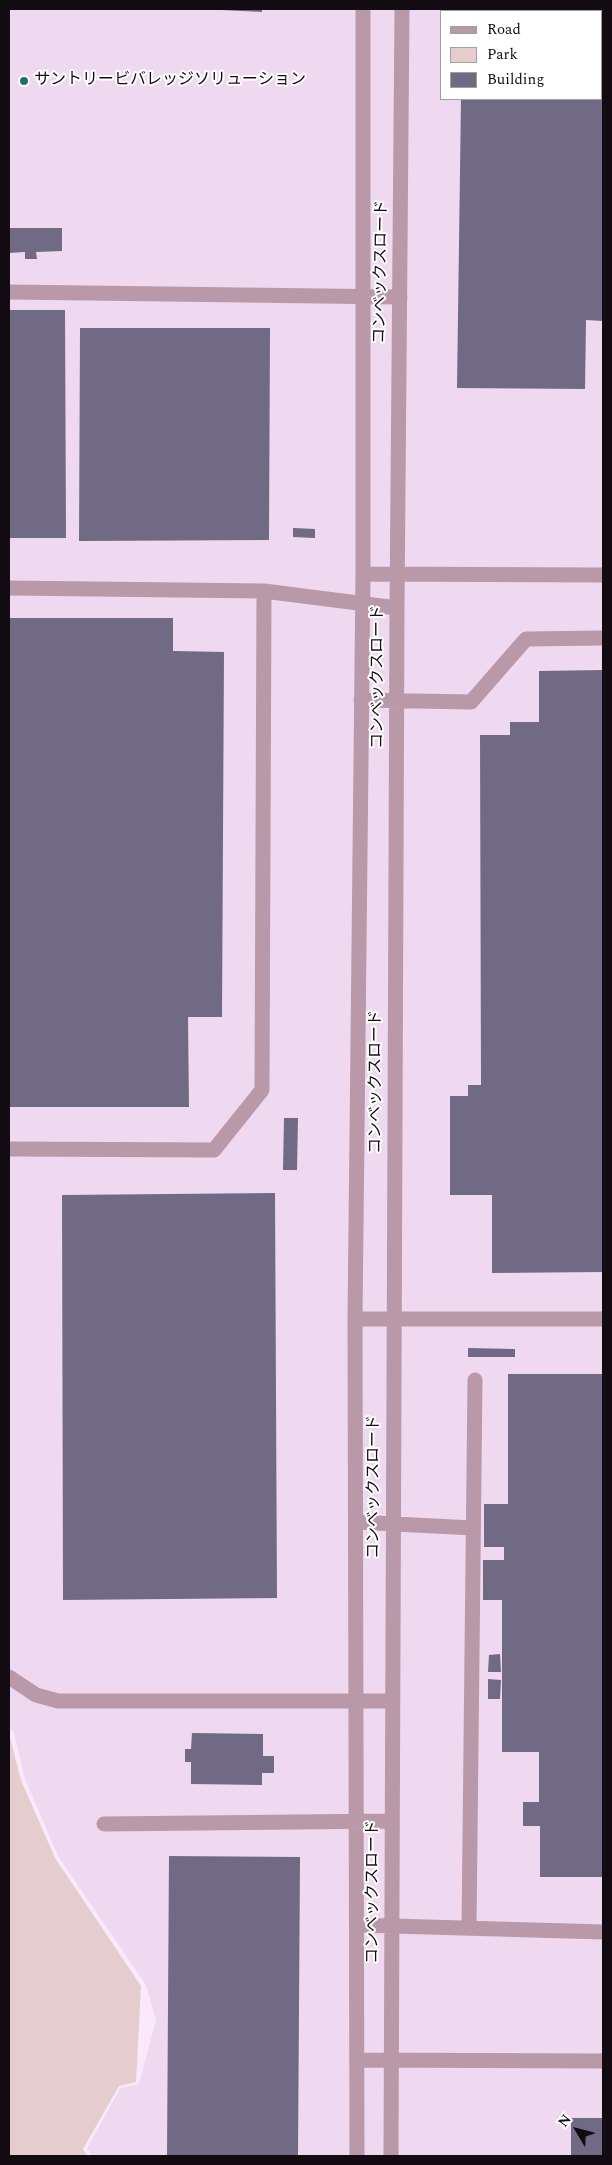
<!DOCTYPE html>
<html>
<head>
<meta charset="utf-8">
<style>
	body { margin:0 }
	#map { position:relative; width:612px; height:2165px; overflow:hidden; background:#fae8fb; font-family:Spectral,serif }
	canvas { display:block }
	.frame { position:absolute; inset:0; border:10px solid #120c12; pointer-events:none }
	.legend { position:absolute; left:440px; top:10px; width:162px; height:90px; box-sizing:border-box; background:#fff; border:1px solid #a09ea0; margin:0; padding:6px 9px; list-style:none; font-size:15px; color:#120c12 }
	.legend li { display:flex; align-items:center; gap:10px; height:25px }
	.legend b { width:25px; border:1px solid #a09ea0 }
	.north { position:absolute; left:552px; top:2105px; width:50px; height:50px; -webkit-text-stroke:4px #fff; paint-order:stroke; rotate:307deg; font-size:14px; font-weight:700; line-height:20px; text-align:center; color:#120c12 }
	.north::after { content:''; display:block; margin:auto; width:18px; height:22px; background:#120c12; clip-path:polygon(50% 0,100% 100%,50% 72%,0 100%) }
</style>
</head>
<body>
<div id="map">
<canvas width="612" height="2165"></canvas>
<div class="frame"></div>
<ul class="legend">
<li><b style="height:6px;background:#b998a7"></b>Road</li>
<li><b style="height:14px;background:#e5cdce"></b>Park</li>
<li><b style="height:14px;background:#716a84"></b>Building</li>
</ul>
<div class="north">N</div>
</div>
<script>
const context = document.querySelector('canvas').getContext('2d');
context.lineJoin = 'round';
function fill(path, color) { context.fillStyle = color; context.fill(path, 'evenodd'); }
const shape = rows => new Path2D(rows.map(r => 'M' + r).join(''));
function trace(path, color, width, dash) { context.strokeStyle = color; context.lineWidth = width; context.lineCap = dash ? 'butt' : 'round'; context.setLineDash(dash || []); context.stroke(path); }
function drawText(font, color, halo, rows, align = 'center') {
  context.font = font + ' Spectral,"Noto Sans JP",serif'; context.lineWidth = 4; context.setLineDash([]); context.textBaseline = 'middle'; context.strokeStyle = halo; context.fillStyle = color; for (const [text, x, y, turn = 0] of rows) {
    context.save(); context.translate(x, y); context.rotate((+turn || 0) * Math.PI / 180); context.textAlign = isNaN(turn) ? turn : align; if (halo) context.strokeText(text, 0, 0); context.fillText(text, 0, 0); context.restore();
  }
}
const built = shape([
	[9,9,603,9,603,2156,92,2156,87,2149,120,2088,139,2084,156,2020,146,1985,58,1856,25,1779,14,1733,9,1727],
	[441,11,601,11,601,99,441,99]
]);
const green = shape([
	[9,1734,21,1780,55,1858,141,1986,136,2082,119,2086,83,2149,87,2156,9,2156]
]);
const building = shape([
	[221,9,262,9,262,12,221,10],
	[463,9,603,9,603,321,586,320,585,389,457,388,461,99,601,99,601,11,463,11],
	[9,228,62,228,62,251,36,252,37,259,25,259,25,252,9,253],
	[9,310,65,310,66,538,9,538],
	[80,328,270,328,269,540,79,541],
	[293,528,315,529,315,538,293,537],
	[9,618,173,618,173,651,224,652,222,1017,188,1017,189,1107,9,1107],
	[603,670,603,1272,492,1273,492,1195,450,1195,450,1096,468,1096,468,1085,481,1085,480,735,510,735,510,722,539,722,539,671],
	[284,1118,298,1118,297,1170,283,1170],
	[275,1193,277,1598,63,1600,62,1195],
	[468,1348,515,1349,515,1357,468,1357],
	[508,1374,603,1374,603,1877,540,1877,540,1826,523,1826,523,1802,539,1802,539,1752,502,1752,502,1600,483,1600,483,1560,504,1560,504,1547,484,1547,484,1504,508,1504],
	[500,1654,501,1672,488,1672,489,1655],
	[488,1679,501,1680,500,1699,488,1699],
	[192,1733,263,1734,263,1756,274,1756,274,1773,262,1773,262,1785,191,1784,191,1762,185,1762,185,1749,191,1749],
	[169,1856,300,1857,298,2156,167,2156],
	[571,2118,603,2118,603,2156,571,2156]
]);
const minor = shape([
	[9,292,400,297],
	[363,574,603,575],
	[9,588,264,591,397,608],
	[361,700,471,702,526,639,603,638],
	[9,1149,214,1150,262,1090,264,591],
	[355,1319,603,1319],
	[356,1522,473,1528],
	[9,1677,36,1695,58,1701,392,1701],
	[104,1824,392,1821],
	[357,1925,603,1932],
	[469,1928,475,1380],
	[357,2060,603,2061],
	[357,2156,355,1319,363,574,363,9],
	[391,2156,397,608,402,9]
]);
const markers = [
	[24,81,5,"#236f6f"]
];
const poiNames = [
	["サントリービバレッジソリューション",34,81]
];
const streetNames = [
	["コンベックスロード",382,272,-89],
	["コンベックスロード",379,677,-90],
	["コンベックスロード",377,1082,-90],
	["コンベックスロード",375,1487,-90],
	["コンベックスロード",374,1892,-90]
];
fill(built, '#efd9f1');
fill(green, '#e5cdce');
fill(building, '#716a84');
trace(minor, '#b998a7', 15);
for (const [x, y, r, color] of markers) { const dot = new Path2D(); dot.arc(x, y, r, 0, 2 * Math.PI); context.fillStyle = color; context.fill(dot); trace(dot, '#fff', 2); }
drawText('16px', '#120c12', '#fff', poiNames, 'left');
drawText('16px', '#120c12', '#fff', streetNames);
</script>
</body>
</html>
